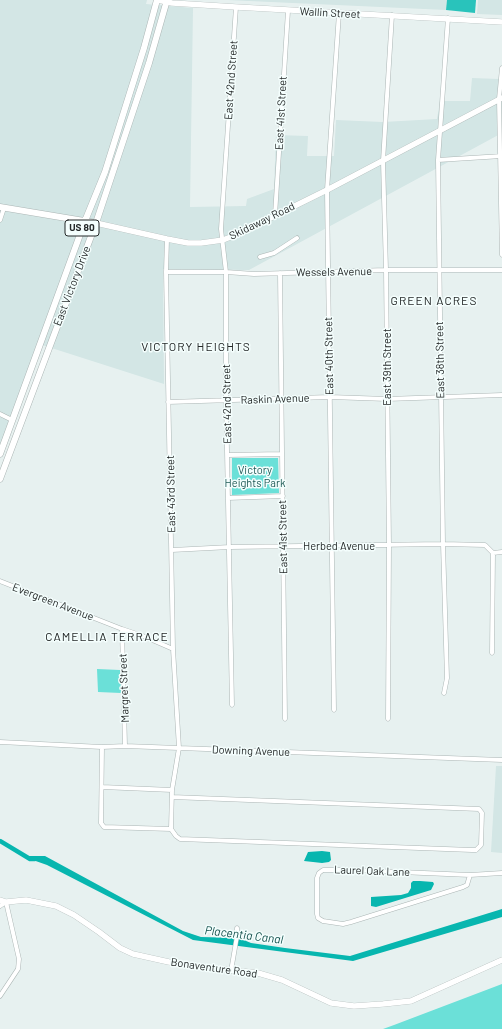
<!DOCTYPE html>
<html>
<head>
<meta charset="utf-8">
<style>
	body { margin:0 }
	canvas { display:block; background:#e7f1f0 }
</style>
</head>
<body>
<canvas width="502" height="1029"></canvas>
<script>
const context = document.querySelector('canvas').getContext('2d');
context.lineJoin = 'round';
function fill(path, color) { context.fillStyle = color; context.fill(path, 'evenodd'); }
const shape = rows => new Path2D(rows.map(r => 'M' + r).join(''));
function trace(path, color, width, dash) { context.strokeStyle = color; context.lineWidth = width; context.lineCap = dash ? 'butt' : 'round'; context.setLineDash(dash || []); context.stroke(path); }
function drawText(font, color, halo, rows, align = 'center') {
  context.font = font + ' Barlow,sans-serif'; context.lineWidth = 3; context.setLineDash([]); context.textBaseline = 'middle'; context.strokeStyle = halo; context.fillStyle = color; for (const [text, x, y, turn = 0] of rows) {
    context.save(); context.translate(x, y); context.rotate((+turn || 0) * Math.PI / 180); context.textAlign = isNaN(turn) ? turn : align; if (halo) context.strokeText(text, 0, 0); context.fillText(text, 0, 0); context.restore();
  }
}
const built = shape([
	[0,0,147,0,146,4,193,8,190,207,246,206,247,199,274,189,276,135,308,136,307,156,334,156,336,120,383,122,437,119,440,101,470,101,472,78,499,79,502,81,502,133,249,270,163,269,164,384,39,344,0,449],
	[227,0,447,0,446,10],
	[478,0,502,0,502,15,477,14],
	[496,766,502,766,502,853,491,852]
]);
const green = shape([
	[232,458,278,458,279,493,232,495],
	[97,669,120,670,121,693,98,692],
	[502,984,502,1029,383,1029,394,1025]
]);
const forest = shape([
	[447,0,476,0,475,13,446,10]
]);
const water = shape([
	[0,841,28,856,45,856,183,931,201,937,239,938,251,943,285,948,350,956,502,909,502,917,353,961,193,940,47,865,30,859],
	[322,851,330,852,331,860,329,862,322,863,304,861,308,852],
	[413,881,420,881,433,882,434,884,431,890,376,907,371,906,371,897,401,895,408,893,411,888,411,883]
]);
const canal = shape([
	[0,841,30,859,35,859]
]);
const street = shape([
	[502,68,499,99,502,255],
	[438,160,502,156],
	[275,215,288,11],
	[0,220,4,208],
	[167,239,166,272,173,649,179,748,172,790,171,829],
	[260,257,274,253,297,238],
	[166,272,226,272,254,274,386,270,502,270],
	[280,273,285,719],
	[168,402,330,397,387,399,502,395],
	[0,414,12,420],
	[228,455,281,454],
	[228,498,283,496],
	[172,550,230,547,443,544,485,545,493,553,502,552],
	[0,581,122,629,143,636,173,649],
	[122,629,125,746],
	[492,653,493,553],
	[444,693,447,678,443,544,438,160,448,18],
	[232,705,226,400,226,272,221,229,236,7],
	[334,710,327,190,339,13],
	[388,719,389,546,386,270,383,161,392,15],
	[0,742,102,747,125,746,502,760],
	[102,747,101,823,104,827,171,829,176,836,180,839,472,850,476,850,481,845,482,813,479,809,172,797],
	[102,787,172,790],
	[470,875,467,885,463,887,351,922,343,924,323,921,318,918,317,914,317,878,319,873,323,870,354,870,470,875,502,873],
	[0,906,6,902,19,959,18,969,0,996],
	[231,971,237,936,237,928]
]);
const secondary = shape([
	[158,0,172,3,236,7,502,22],
	[96,223,167,239,188,243,201,243,223,240,238,234,327,190,502,98],
	[0,900,6,902,26,900,56,906,74,915,99,932,120,948,133,954,169,962,210,968,258,973,282,980,331,1003,354,1006,383,1004,411,1001,502,960]
]);
const primary = shape([
	[0,207,96,223],
	[0,454,85,221,105,172,144,48,157,0],
	[0,479,96,223,149,63,167,0]
]);
const shields = [
	[82,228,34]
];
const shieldNames = [
	["US 80",82,228]
];
const streetNames = [
	["Wallin Street",330,13,3],
	["East 42nd Street",231,80,-86],
	["East 41st Street",281,113,-87],
	["Skidaway Road",262,221,-26],
	["Wessels Avenue",334,272,-1],
	["East Victory Drive",72,286,-69],
	["East 40th Street",329,356,-91],
	["East 38th Street",440,360,-91],
	["East 39th Street",387,367,-90],
	["Raskin Avenue",275,399,-2],
	["East 42nd Street",227,404,-91],
	["East 43rd Street",171,494,-91],
	["East 41st Street",283,537,-91],
	["Herbed Avenue",339,546],
	["Evergreen Avenue",53,602,21],
	["Margret Street",124,688,-92],
	["Downing Avenue",251,751,2],
	["Laurel Oak Lane",372,871,2],
	["Bonaventure Road",214,968,8]
];
const parkNames = [
	["Victory",255,470],
	["Heights Park",255,483]
];
const neighbourhoodNames = [
	["GREEN ACRES",434,301],
	["VICTORY HEIGHTS",196,347],
	["CAMELLIA TERRACE",107,637]
];
const waterNames = [
	["Placentia Canal",244,935,7]
];
fill(built, '#d3e6e5');
fill(green, '#6be0d8');
fill(forest, '#29c3bb');
fill(water, '#07b6af');
trace(canal, '#07b6af', 4.5);
trace(street, '#acb6b5', 5);
trace(secondary, '#acb6b5', 6);
trace(primary, '#acb6b5', 7);
trace(street, '#fff', 4);
trace(secondary, '#fff', 5.5);
trace(primary, '#fff', 6);
for (const [x, y, w] of shields) { const box = new Path2D(); box.roundRect(x - w / 2, y - 8, w, 16, 3); context.fillStyle = '#f4fefd'; context.fill(box); trace(box, '#252929', 1); }
drawText('bold 10px', '#252929', null, shieldNames);
drawText('11px', '#252929', '#f4fefd', streetNames);
drawText('11px', '#1d5854', '#f4fefd', parkNames);
context.letterSpacing = '1px';
drawText('12px', '#252929', '#f4fefd', neighbourhoodNames);
context.letterSpacing = '0px';
drawText('italic 12px', '#124f4c', '#f4fefd', waterNames);
</script>
</body>
</html>
